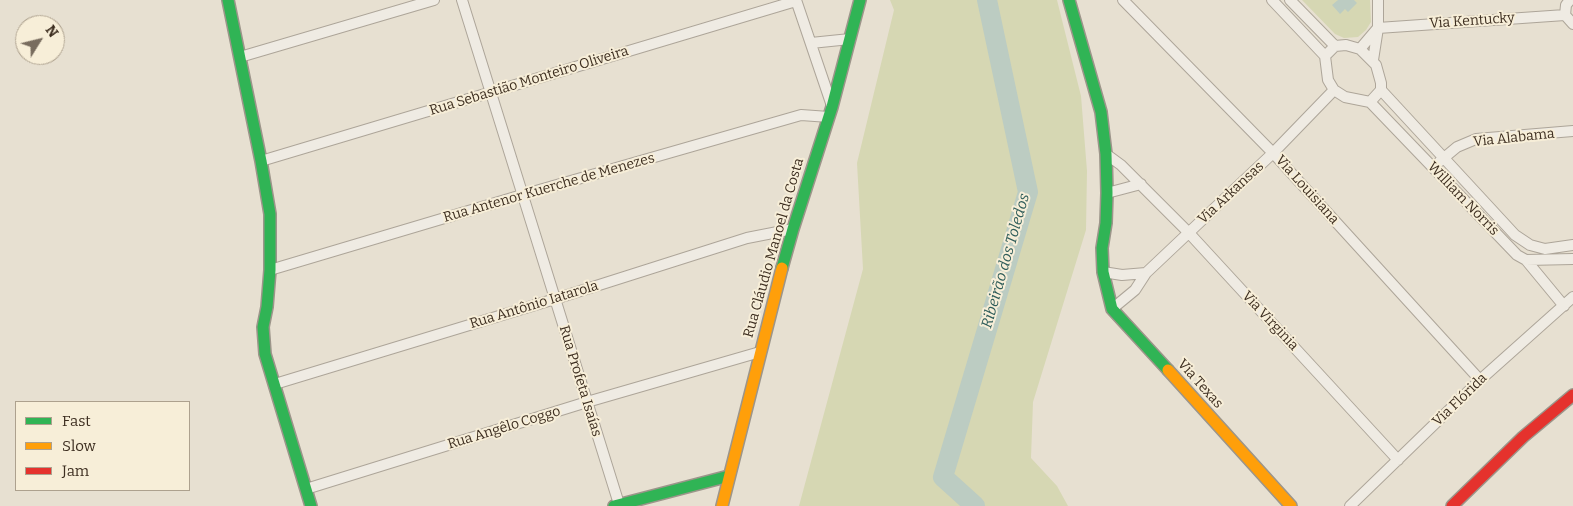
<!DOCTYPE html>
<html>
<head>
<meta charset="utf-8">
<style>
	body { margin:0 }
	#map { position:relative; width:1573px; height:506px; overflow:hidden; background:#e7e0d1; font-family:Bitter,serif }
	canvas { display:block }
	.legend { position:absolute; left:15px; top:401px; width:175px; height:90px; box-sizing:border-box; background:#f7eed8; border:1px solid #ada18e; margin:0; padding:6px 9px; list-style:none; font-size:15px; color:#3d2e20 }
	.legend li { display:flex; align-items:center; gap:10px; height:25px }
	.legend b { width:25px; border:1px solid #ada18e }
	.north { position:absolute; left:15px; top:15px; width:50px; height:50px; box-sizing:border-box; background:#f7eed8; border:1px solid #ada18e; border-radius:50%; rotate:54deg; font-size:14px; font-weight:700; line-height:20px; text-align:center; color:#3d2e20 }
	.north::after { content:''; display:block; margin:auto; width:18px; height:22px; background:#786c5e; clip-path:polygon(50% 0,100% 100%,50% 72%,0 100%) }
</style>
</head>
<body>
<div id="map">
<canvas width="1573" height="506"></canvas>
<ul class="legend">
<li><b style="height:6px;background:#30b455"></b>Fast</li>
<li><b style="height:6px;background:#ff9f0a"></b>Slow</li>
<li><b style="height:6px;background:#e5322d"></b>Jam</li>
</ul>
<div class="north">N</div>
</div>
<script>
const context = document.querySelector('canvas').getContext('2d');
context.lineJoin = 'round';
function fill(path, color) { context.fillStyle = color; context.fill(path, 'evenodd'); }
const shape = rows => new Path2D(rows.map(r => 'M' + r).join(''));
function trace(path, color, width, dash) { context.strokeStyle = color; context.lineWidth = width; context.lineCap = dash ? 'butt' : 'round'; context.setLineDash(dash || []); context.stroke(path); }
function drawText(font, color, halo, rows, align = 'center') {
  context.font = font + ' Bitter,serif'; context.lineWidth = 4; context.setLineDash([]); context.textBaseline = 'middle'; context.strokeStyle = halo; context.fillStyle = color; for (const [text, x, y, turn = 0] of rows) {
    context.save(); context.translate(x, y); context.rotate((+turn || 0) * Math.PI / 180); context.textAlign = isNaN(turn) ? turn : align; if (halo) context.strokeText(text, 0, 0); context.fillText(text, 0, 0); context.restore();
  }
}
const green = shape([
	[890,0,1057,0,1081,96,1087,171,1086,230,1033,402,1031,458,1057,486,1068,506,799,506,863,269,857,163,894,10],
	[1302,0,1370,0,1371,22,1366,30,1358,37,1344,38,1335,34]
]);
const water = shape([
	[1338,0,1354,0,1357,3,1348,12,1345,9,1340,14,1332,5]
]);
const river = shape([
	[975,506,943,477,1028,192,987,0]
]);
const street = shape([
	[462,0,619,504],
	[796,0,832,106],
	[1123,0,1273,153,1480,380],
	[1272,0,1325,56],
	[1290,0,1335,46],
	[1565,15,1566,5,1570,0],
	[1565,15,1573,24],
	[1378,28,1565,15],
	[811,43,850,39],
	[1346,45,1360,49,1376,65,1381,83,1381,90,1370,102,1345,97,1334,90,1328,80,1325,56,1335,46,1346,45],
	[1360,49,1377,29],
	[240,57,434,0],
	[1373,60,1378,28,1378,0],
	[1381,90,1515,235,1530,245,1545,249,1573,245],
	[1370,102,1517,255,1526,260,1573,259],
	[1106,154,1121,165,1189,233,1398,460],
	[261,161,796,1],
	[1439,162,1457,147,1476,139,1573,131],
	[1107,193,1141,184],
	[1526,260,1564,306],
	[270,270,522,195,801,115,829,117],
	[1103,272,1122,275,1146,273],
	[1112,309,1135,290,1146,273,1273,153,1334,90],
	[275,384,555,299,747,238,793,229],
	[306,489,587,402,760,352],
	[1350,506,1480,380,1573,297]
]);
const fast = shape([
	[228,0,261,161,270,214,270,270,267,307,263,327,265,354,311,506],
	[1069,0,1101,112,1106,154,1107,193,1106,223,1102,248,1103,272,1112,309,1168,370],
	[782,268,793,229,832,107,860,0],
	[614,506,729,476]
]);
const slow = shape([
	[1168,370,1291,506],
	[722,506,782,268]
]);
const jam = shape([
	[1452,506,1523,437,1573,395]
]);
const streetNames = [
	["Via Kentucky",1472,21,-4],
	["Rua Sebastião Monteiro Oliveira",529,81,-17],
	["Via Alabama",1514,138,-6],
	["Rua Antenor Kuerche de Menezes",549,188,-16],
	["Via Louisiana",1307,190,48],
	["Via Arkansas",1231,193,-43],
	["William Norris",1463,199,46],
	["Rua Cláudio Manoel da Costa",774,248,-74],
	["Rua Antônio Iatarola",534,305,-17],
	["Via Virginia",1270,321,47],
	["Rua Profeta Isaías",580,381,73],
	["Via Texas",1200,384,48],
	["Via Flórida",1460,400,-44],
	["Rua Angêlo Coggo",504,428,-17]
];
const waterNames = [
	["Ribeirão dos Toledos",1006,261,-74]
];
fill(green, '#d6d7b3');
fill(water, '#bcccc2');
trace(river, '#bcccc2', 20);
trace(street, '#ada599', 12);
trace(fast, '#9c958a', 14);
trace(slow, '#9c958a', 14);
trace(jam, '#9c958a', 14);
trace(street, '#efebe3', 10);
trace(fast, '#30b455', 11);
trace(slow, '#ff9f0a', 11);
trace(jam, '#e5322d', 11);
drawText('14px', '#3d2e20', '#f7eed8', streetNames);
drawText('italic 15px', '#2f5d5a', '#f7eed8', waterNames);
</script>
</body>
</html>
